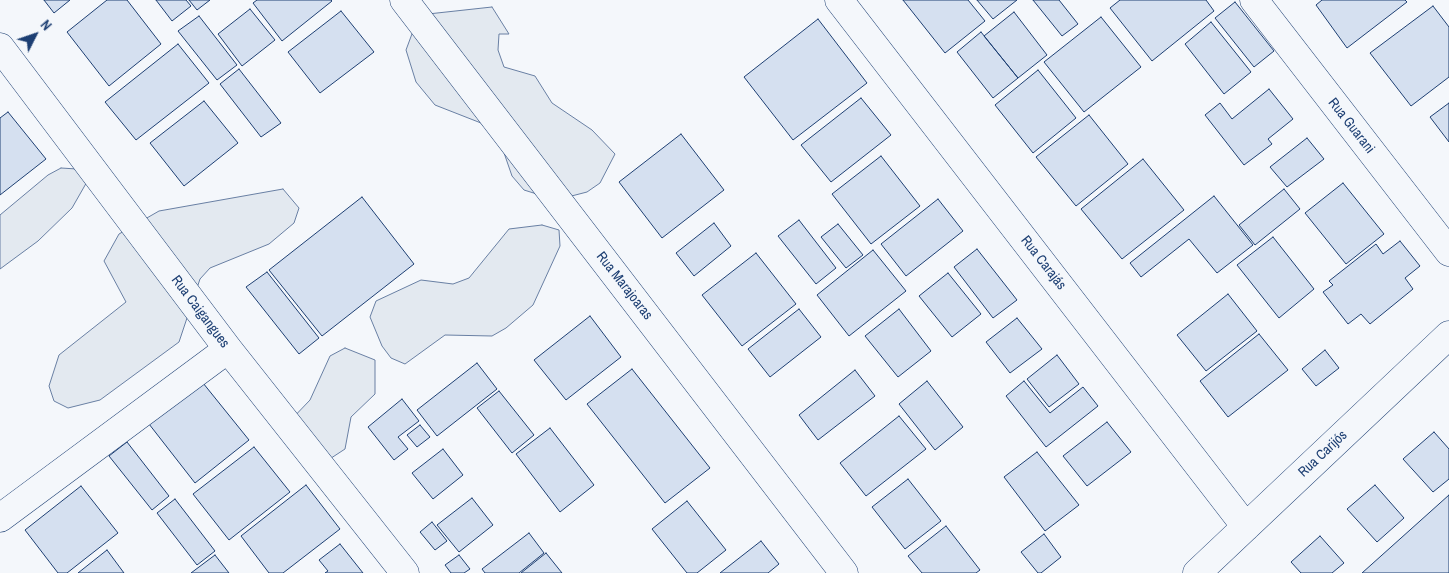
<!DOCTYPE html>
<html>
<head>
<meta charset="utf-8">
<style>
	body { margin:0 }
	#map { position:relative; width:1449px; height:573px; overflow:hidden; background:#f4f7fb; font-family:"Archivo Narrow",sans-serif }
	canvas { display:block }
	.north { position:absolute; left:10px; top:10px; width:50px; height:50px; -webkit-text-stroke:4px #f4f7fb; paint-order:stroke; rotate:49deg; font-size:14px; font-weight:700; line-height:20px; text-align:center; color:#1d3f73 }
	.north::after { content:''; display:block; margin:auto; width:18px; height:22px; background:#1d3f73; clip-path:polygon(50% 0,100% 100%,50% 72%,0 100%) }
</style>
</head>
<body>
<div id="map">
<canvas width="1449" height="573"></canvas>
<div class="north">N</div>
</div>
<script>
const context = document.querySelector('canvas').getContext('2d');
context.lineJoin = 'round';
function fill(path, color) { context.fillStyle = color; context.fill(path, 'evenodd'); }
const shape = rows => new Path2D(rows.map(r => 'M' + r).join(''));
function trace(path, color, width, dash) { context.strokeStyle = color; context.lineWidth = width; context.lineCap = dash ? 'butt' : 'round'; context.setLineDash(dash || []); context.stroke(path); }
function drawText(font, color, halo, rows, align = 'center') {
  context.font = font + ' "Archivo Narrow",sans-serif'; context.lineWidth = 4; context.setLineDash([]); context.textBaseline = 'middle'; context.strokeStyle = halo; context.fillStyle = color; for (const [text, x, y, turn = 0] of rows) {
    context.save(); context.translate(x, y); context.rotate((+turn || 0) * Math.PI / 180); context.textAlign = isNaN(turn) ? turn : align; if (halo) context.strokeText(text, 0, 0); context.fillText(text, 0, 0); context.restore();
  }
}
const green = shape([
	[492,7,509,34,499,34,498,50,504,67,535,76,552,103,592,130,615,154,600,183,587,192,556,200,524,190,512,176,502,147,481,123,435,105,416,82,406,50,416,23,428,14,492,7],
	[61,168,77,169,88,180,72,208,38,241,0,269,0,215,48,175,61,168],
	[283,189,299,208,294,223,269,244,210,268,200,279,179,342,100,400,68,408,54,401,49,386,59,355,126,302,104,261,119,234,159,211,283,189],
	[542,225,559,230,560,246,533,305,506,328,492,336,445,335,405,364,391,358,382,346,370,317,376,301,421,280,453,284,469,278,509,229,542,225],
	[345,348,375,360,375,394,351,417,345,449,319,466,288,423,310,400,330,356,345,348]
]);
const building = shape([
	[44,0,70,0,54,13,44,0],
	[107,0,127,0,161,44,109,86,67,32,107,0],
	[156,0,186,0,191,6,172,21,156,0],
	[189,0,210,0,197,10,189,0],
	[257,0,331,0,332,1,282,41,253,3,257,0],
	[903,0,968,0,985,21,945,53,903,0],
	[977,0,1017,0,993,19,977,0],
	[1033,0,1059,0,1078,24,1062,36,1033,0],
	[1120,0,1206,0,1214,11,1152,61,1110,8,1120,0],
	[1322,0,1405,0,1407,2,1347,48,1316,5,1322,0],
	[1235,2,1274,51,1254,67,1215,18,1235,2],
	[1433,6,1449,27,1449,77,1411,106,1370,53,1433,6],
	[250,9,275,40,242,66,218,34,250,9],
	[341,11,374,52,320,93,288,52,341,11],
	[1014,12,1047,55,1018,78,984,36,1014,12],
	[199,16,237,65,217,80,178,31,199,16],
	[1101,17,1141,67,1084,112,1044,62,1101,17],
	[818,19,867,83,793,140,744,77,818,19],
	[1211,22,1251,72,1224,94,1185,44,1211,22],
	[981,32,1018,78,993,98,957,52,981,32],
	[178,44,209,83,136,140,105,102,178,44],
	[239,69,281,123,261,137,220,84,239,69],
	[1038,70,1076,118,1033,153,995,105,1038,70],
	[1269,89,1293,119,1268,139,1272,144,1244,165,1205,115,1220,103,1232,119,1269,89],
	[861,98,891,135,831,182,801,145,861,98],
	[204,101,238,143,184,186,150,143,204,101],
	[1449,103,1449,142,1430,117,1449,103],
	[8,112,46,159,0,195,0,118,8,112],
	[1089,115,1128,164,1076,206,1036,157,1089,115],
	[681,134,724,190,662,238,619,182,681,134],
	[1307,138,1324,159,1287,187,1270,167,1307,138],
	[881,156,920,206,871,244,832,194,881,156],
	[1143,159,1184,210,1122,259,1081,209,1143,159],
	[1343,183,1384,234,1346,264,1305,213,1343,183],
	[1284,189,1300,209,1255,245,1239,225,1284,189],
	[1214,196,1253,245,1217,273,1189,239,1141,277,1130,263,1214,196],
	[362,197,414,264,322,336,269,270,362,197],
	[938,199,963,231,906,276,881,244,938,199],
	[799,220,836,268,816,284,778,236,799,220],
	[714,223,731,246,694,276,676,253,714,223],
	[838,224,863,255,846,268,821,237,838,224],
	[1273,237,1314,289,1279,318,1237,265,1273,237],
	[1400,241,1420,266,1405,278,1413,289,1370,324,1361,314,1348,324,1323,292,1333,285,1329,281,1376,244,1383,254,1400,241],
	[977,249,1017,300,993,318,954,267,977,249],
	[873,250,906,291,849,336,817,295,873,250],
	[756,253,796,304,742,346,702,295,756,253],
	[267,272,319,338,299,354,246,287,267,272],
	[948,273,981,314,952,337,919,296,948,273],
	[1228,294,1257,331,1206,371,1177,335,1228,294],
	[799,309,821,337,770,377,748,349,799,309],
	[899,309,931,351,898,377,865,336,899,309],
	[590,316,621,357,566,400,534,360,590,316],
	[1017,318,1042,349,1010,373,986,342,1017,318],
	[1259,334,1288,370,1228,417,1200,381,1259,334],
	[1325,350,1339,368,1316,386,1302,369,1325,350],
	[1057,355,1079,384,1049,407,1027,379,1057,355],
	[477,363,497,389,437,436,417,410,477,363],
	[632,369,710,468,665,503,587,404,632,369],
	[855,370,875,396,818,440,799,415,855,370],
	[927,381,963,427,935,450,899,404,927,381],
	[1024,381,1050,413,1083,387,1098,406,1046,447,1006,396,1024,381],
	[203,383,249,440,195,483,149,424,203,383],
	[499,391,534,435,512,453,477,408,499,391],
	[402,399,419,421,398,437,408,449,394,460,368,427,402,399],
	[899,416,926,449,866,496,840,463,899,416],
	[1107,422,1131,452,1087,486,1063,456,1107,422],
	[420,425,430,437,417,447,407,435,420,425],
	[550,428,594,485,560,512,516,454,550,428],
	[1434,432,1449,449,1449,479,1433,492,1403,459,1434,432],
	[127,442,169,496,152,510,109,456,127,442],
	[254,447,290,492,229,540,193,494,254,447],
	[443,449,463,475,433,499,412,473,443,449],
	[1037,452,1079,505,1045,531,1004,477,1037,452],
	[908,479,941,521,905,549,872,507,908,479],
	[306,485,340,529,283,573,269,573,241,536,306,485],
	[1375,485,1404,518,1377,542,1347,509,1375,485],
	[81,486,118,533,67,573,58,573,25,530,81,486],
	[1449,495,1449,573,1362,573,1449,495],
	[472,498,493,525,459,552,437,525,472,498],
	[175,499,215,551,197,565,157,513,175,499],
	[687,501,726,550,697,573,687,573,652,529,687,501],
	[432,522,447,541,435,550,420,532,432,522],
	[946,526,980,570,976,573,922,573,908,556,946,526],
	[529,533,544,553,519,573,485,573,482,569,529,533],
	[1044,534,1061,557,1041,573,1038,573,1021,552,1044,534],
	[1320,536,1344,563,1332,573,1301,573,1291,562,1320,536],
	[761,541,779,564,768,573,720,573,761,541],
	[340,544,363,573,325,573,328,571,319,560,340,544],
	[107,550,124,573,78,573,107,550],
	[546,553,562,573,521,573,546,553],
	[215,555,229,573,191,573,215,555],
	[459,555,470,569,464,573,451,573,445,565,459,555]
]);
const street = shape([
	[404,0,844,573],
	[839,0,1246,527],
	[1254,0,1449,252],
	[0,47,228,349,405,573],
	[0,518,228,349],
	[1197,573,1449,335]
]);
const streetNames = [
	["Rua Guarani",1351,126,52],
	["Rua Carajás",1043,263,52],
	["Rua Marajoaras",624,286,52],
	["Rua Caigangues",200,312,53],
	["Rua Carijós",1323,454,-43]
];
fill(green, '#e3e9f0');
trace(green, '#687fa3', 1);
fill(building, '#d5e0f0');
trace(building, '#1d3f73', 1);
trace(street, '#1d3f73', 29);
trace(street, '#f4f7fb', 28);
drawText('14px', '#1d3f73', '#f4f7fb', streetNames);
</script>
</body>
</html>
